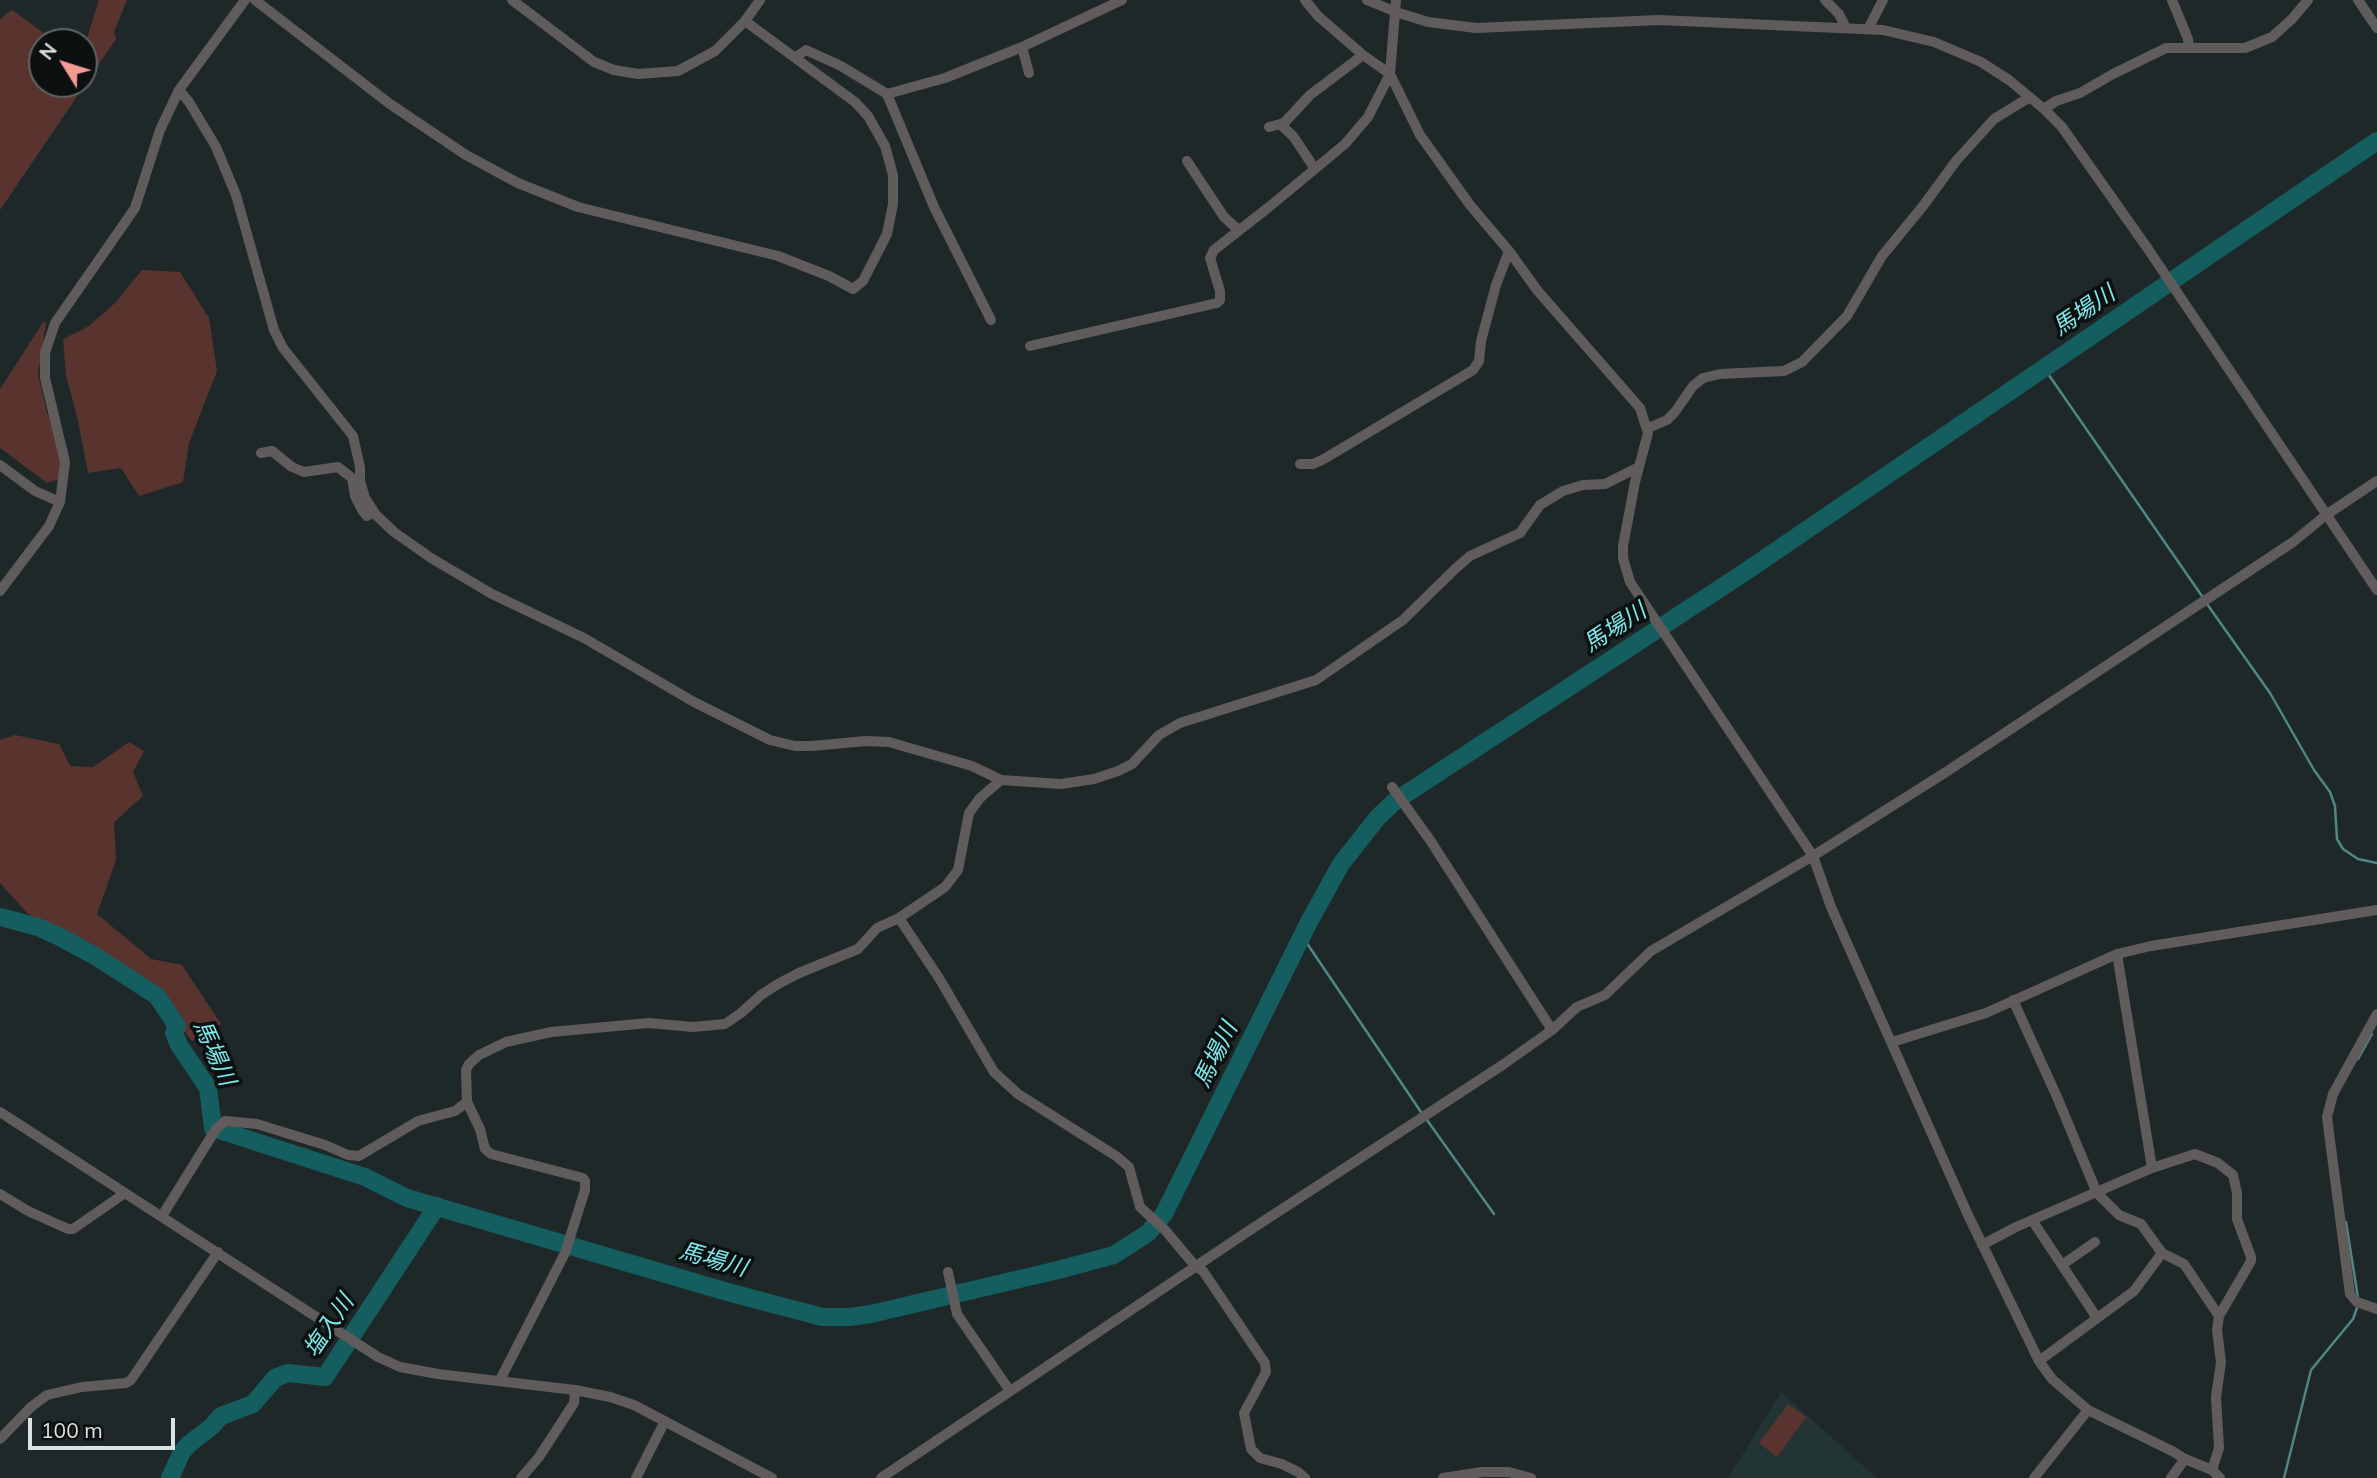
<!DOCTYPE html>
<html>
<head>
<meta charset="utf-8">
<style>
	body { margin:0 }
	#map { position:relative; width:2377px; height:1478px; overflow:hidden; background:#1f2828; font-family:Mulish,sans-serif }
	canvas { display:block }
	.north { position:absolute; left:28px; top:28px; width:70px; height:70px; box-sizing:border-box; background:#0c1010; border:2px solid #606464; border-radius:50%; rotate:308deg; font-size:19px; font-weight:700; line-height:28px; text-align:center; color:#dde2e2 }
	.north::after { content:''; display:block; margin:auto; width:24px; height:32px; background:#f59c91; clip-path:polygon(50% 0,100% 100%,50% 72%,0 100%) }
	.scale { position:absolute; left:28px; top:1418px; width:147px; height:32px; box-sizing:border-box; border:4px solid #dde2e2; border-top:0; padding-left:9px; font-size:21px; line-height:24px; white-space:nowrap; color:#dde2e2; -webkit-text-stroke:5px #0c1010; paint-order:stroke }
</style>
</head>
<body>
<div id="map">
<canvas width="2377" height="1478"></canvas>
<div class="north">N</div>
<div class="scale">100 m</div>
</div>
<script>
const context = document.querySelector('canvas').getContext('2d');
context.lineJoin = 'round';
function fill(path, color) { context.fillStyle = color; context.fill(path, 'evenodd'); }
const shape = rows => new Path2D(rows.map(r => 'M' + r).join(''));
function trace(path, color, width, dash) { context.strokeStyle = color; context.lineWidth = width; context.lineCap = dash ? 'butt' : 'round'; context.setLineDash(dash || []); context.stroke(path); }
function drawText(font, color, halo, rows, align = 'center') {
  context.font = font + ' Mulish,"Noto Sans JP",sans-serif'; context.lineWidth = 7; context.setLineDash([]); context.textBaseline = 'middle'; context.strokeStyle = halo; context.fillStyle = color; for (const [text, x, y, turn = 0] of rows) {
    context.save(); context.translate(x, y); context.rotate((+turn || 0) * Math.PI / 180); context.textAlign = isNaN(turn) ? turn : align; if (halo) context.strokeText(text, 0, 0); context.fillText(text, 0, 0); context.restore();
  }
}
const built = shape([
	[1781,1392,1877,1478,1728,1478]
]);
const green = shape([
	[99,0,127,0,114,32,116,39,0,210,0,19,12,10,56,42,42,42,42,84,84,84,84,42,60,42,87,38],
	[142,270,180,272,209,318,217,371,189,443,183,482,139,496,121,468,88,473,78,421,66,375,63,339,89,326,115,303],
	[44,321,46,324,38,374,47,413,63,450,63,478,47,483,0,448,0,389],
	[15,735,59,744,70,766,93,767,129,742,144,751,133,772,143,796,114,822,116,860,97,914,151,959,182,965,221,1024,192,1041,148,985,82,942,29,915,0,883,0,740],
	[1788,1404,1806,1417,1777,1457,1759,1443]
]);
const stream = shape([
	[2044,368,2204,599],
	[2207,604,2270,693,2314,770,2330,792,2335,806,2337,839,2343,849,2358,859,2377,863],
	[1302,936,1423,1115],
	[2358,1059,2372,1034],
	[1427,1120,1494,1214],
	[2346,1222,2358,1298],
	[2284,1478,2311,1370,2353,1319,2358,1305]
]);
const river = shape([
	[0,917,38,927,60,937,95,956,157,996,177,1026,174,1033,179,1045,208,1088,213,1128,365,1177,407,1198,724,1291,822,1317,850,1317,871,1314,1058,1270,1114,1255,1148,1233,1164,1214,1309,922,1341,864,1378,817,1395,801,1745,572,2377,141],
	[170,1478,182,1452,189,1444,211,1427,221,1416,253,1404,275,1378,288,1373,325,1377,437,1206]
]);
const minor = shape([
	[255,0,390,104,466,155,518,183,578,207,778,256,829,276,853,289,863,281,887,234,893,204,893,175,885,146,868,116,855,102,745,21],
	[512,0,594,62,614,70,638,74,678,71,715,51,745,21,760,0],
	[1305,0,1318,16,1363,55,1390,74,1420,135,1470,205,1509,251,1537,290,1640,408,1648,433,1635,482,1623,546,1623,558,1630,582,1813,856,1831,907,1968,1215,2039,1361,2052,1379,2088,1410,2172,1451,2185,1459,2212,1470,2220,1478],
	[1367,0,1396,12,1428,22,1476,28,1659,20,1883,30,1934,42,1981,62,2009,80,2044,109,2062,127,2148,249,2377,590],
	[1825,0,1839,14,1846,28],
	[2172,0,2188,39,2189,47],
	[2358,0,2377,28],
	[1868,29,1883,0],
	[1022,47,1029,73],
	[796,57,806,50,841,66,887,94,945,78,1022,47,1122,0],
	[179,90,189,102,216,147,236,195,274,330,283,348,353,436,360,467,360,481,365,498,376,515,394,532,431,558,492,594,584,638,694,702,770,740,795,746,812,746,866,741,889,742,972,766,1001,780],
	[887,94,934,207,991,320],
	[2044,109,2056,101,2080,93,2113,74,2166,48,2245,48,2272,37,2292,19,2308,0],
	[1281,125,1293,136,1315,169],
	[1269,127,1284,123,1310,95,1363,55],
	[1187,161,1224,217,1235,227,1240,229],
	[1030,346,1217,303,1220,300,1220,291,1210,258,1214,250,1269,207,1345,144,1368,117,1390,74,1396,0],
	[1648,428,1667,420,1675,412,1693,386,1703,378,1720,374,1784,371,1802,362,1847,316,1882,256,1923,206,1956,161,1994,119,2030,97],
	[261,453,272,451,292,467,304,472,338,467,352,478,355,496,362,510,367,516,374,512],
	[1300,464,1313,464,1324,459,1473,370,1479,361,1481,341,1496,285,1509,251],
	[0,465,35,491,60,502],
	[0,591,49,526,60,502,65,462,45,378,45,353,55,323,135,208,160,130,179,90,245,0],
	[1392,787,1430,840,1552,1030],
	[899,918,939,978,994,1072,1018,1094,1116,1156,1129,1167,1140,1207,1165,1230,1196,1267,1203,1271,1265,1363,1266,1372,1244,1413,1251,1449,1260,1458,1282,1464,1298,1472,1305,1478],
	[2013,1000,2057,1097,2097,1193,2119,1215,2141,1224,2162,1253,2184,1264,2219,1316,2217,1330,2221,1362,2216,1397,2219,1448,2212,1470],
	[2377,1014,2333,1094,2327,1117,2350,1294,2357,1302,2377,1309],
	[1892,1042,1986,1013,2117,954,2151,946,2377,910],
	[467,1102,480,1129,485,1149,491,1154,583,1178,585,1181,585,1190,565,1253,500,1380],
	[0,1112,378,1357,400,1367,438,1374,575,1390,610,1397,634,1405,772,1478],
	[2152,1168,2195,1154,2218,1163,2233,1175,2237,1193,2237,1219,2251,1257,2251,1261,2219,1316],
	[0,1194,28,1211,68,1229,73,1229,125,1193],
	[162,1216,216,1129,225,1121,257,1124,325,1145,348,1155,359,1156,418,1121,455,1111,467,1102,466,1070,469,1064,479,1055,506,1042,551,1032,649,1023,693,1027,725,1024,741,1013,761,995,778,984,799,973,858,949,877,928,899,918,945,887,958,870,969,813,980,798,1001,780,1061,784,1094,779,1118,771,1132,764,1159,735,1180,723,1316,680,1403,620,1455,569,1470,556,1520,533,1540,505,1563,491,1583,485,1605,484,1639,467],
	[2032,1220,2097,1318],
	[1982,1245,2016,1227,2152,1168,2117,954],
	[2062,1265,2095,1242],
	[948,1272,957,1314,1010,1391],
	[2039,1361,2134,1291,2162,1253],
	[0,1439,31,1407,47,1395,82,1387,126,1383,131,1380,218,1252],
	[521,1478,539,1457,574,1403,575,1390],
	[636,1478,665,1421],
	[881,1478,1244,1234,1504,1064,1552,1030,1577,1007,1605,995,1651,951,1813,856,1946,772,2293,542,2326,515,2377,481],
	[1443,1478,1482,1472,1509,1472,1531,1478],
	[2034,1478,2088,1410],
	[2171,1478,2185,1459]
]);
const waterNames = [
	["馬場川",2084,311,-34],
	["馬場川",1615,628,-33],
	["馬場川",214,1053,66],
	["馬場川",1216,1055,-64],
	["馬場川",713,1260,16],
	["塩入川",329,1326,-56]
];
fill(built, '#233434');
fill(green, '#59342f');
trace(stream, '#508686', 2.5);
trace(river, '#145e5f', 18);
trace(minor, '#605c5b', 10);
drawText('italic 23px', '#7ee8ea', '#0c1010', waterNames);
</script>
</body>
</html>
